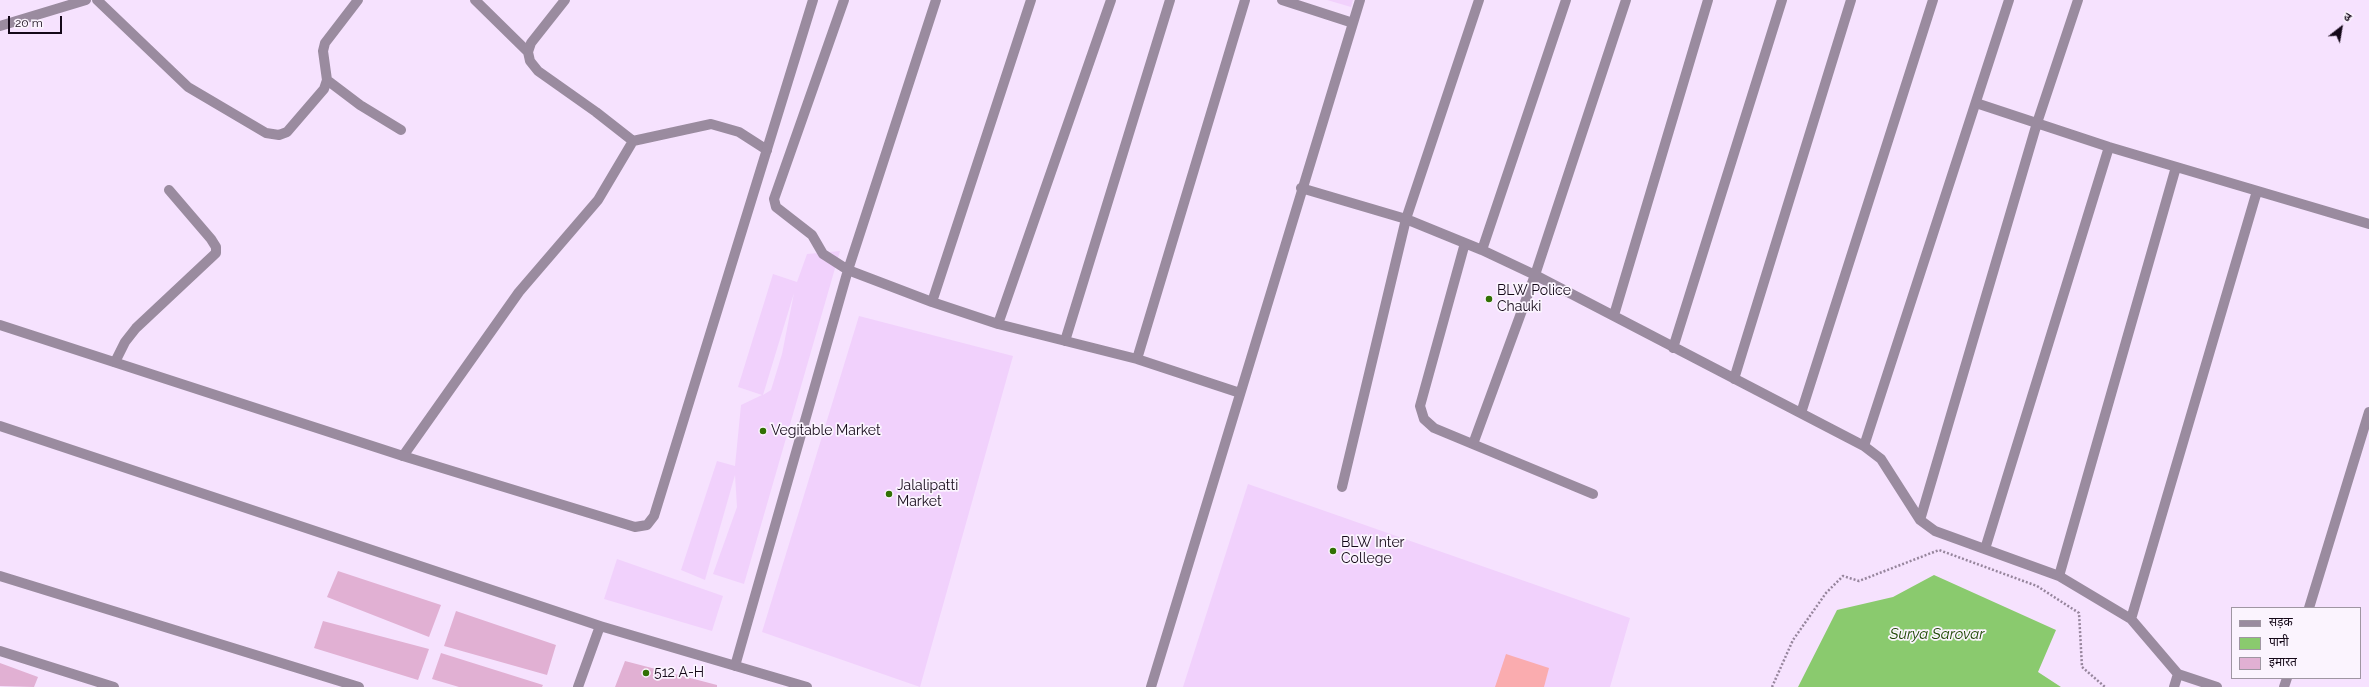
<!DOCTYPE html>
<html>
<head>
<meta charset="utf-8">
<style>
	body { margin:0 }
	#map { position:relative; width:2369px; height:687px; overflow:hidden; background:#f6e2fe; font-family:Raleway,"Noto Sans Devanagari",sans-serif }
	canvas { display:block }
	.legend { position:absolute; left:2231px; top:607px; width:130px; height:72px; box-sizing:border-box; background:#fbf4fe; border:1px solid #9f96a2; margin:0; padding:5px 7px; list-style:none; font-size:12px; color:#140818 }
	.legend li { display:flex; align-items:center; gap:8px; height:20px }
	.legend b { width:20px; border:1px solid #9f96a2 }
	.north { position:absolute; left:2321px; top:8px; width:40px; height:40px; -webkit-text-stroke:3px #fbf4fe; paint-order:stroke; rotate:31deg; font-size:11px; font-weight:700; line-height:16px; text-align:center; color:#140818 }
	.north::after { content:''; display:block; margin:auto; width:14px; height:18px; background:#140818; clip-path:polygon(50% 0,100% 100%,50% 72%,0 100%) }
	.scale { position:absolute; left:8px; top:16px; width:54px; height:18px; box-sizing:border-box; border:2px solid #140818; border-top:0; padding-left:5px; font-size:12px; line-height:14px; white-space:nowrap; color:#140818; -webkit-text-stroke:3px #fbf4fe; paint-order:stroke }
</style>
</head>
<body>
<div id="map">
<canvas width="2369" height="687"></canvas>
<ul class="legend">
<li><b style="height:5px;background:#9a8b9f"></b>सड़क</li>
<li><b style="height:11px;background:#8aca6e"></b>पानी</li>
<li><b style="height:11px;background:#e1b0d3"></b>इमारत</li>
</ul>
<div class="north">उ</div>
<div class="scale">20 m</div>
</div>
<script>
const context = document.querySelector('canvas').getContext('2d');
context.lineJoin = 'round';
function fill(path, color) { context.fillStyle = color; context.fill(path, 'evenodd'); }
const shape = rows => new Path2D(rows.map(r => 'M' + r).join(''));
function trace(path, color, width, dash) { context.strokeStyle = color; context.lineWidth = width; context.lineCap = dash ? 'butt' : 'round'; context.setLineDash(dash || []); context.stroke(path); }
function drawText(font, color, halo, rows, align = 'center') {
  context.font = font + ' Raleway,sans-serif'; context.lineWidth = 3.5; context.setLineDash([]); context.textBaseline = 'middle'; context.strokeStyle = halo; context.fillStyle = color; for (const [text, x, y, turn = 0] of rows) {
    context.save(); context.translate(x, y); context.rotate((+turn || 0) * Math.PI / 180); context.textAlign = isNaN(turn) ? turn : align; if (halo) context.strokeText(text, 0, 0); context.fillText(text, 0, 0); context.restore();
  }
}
const built = shape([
	[1327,0,1353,0,1351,7],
	[840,251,744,584,713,574,737,507,735,475,705,580,681,570,717,461,735,466,741,405,762,395,738,387,773,274,797,282,807,254],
	[794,293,782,354,771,390,763,395],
	[859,316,1013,356,920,687,762,632],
	[1248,484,1630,618,1610,687,1183,687],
	[617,559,723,596,712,631,604,599]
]);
const green = shape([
	[1506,654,1549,668,1544,687,1495,687]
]);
const water = shape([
	[1934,575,2056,630,2038,672,2061,687,1798,687,1837,610,1893,597]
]);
const building = shape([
	[338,571,441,605,429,637,327,597],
	[456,611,556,645,547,675,444,646],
	[323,621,429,649,418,680,314,648],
	[441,653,543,685,542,687,459,687,432,679],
	[625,661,717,685,717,687,615,687],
	[0,663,38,677,34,687,0,686]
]);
const path = shape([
	[1772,687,1793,640,1826,593,1843,576,1859,581,1939,550,2037,586,2079,613,2082,667,2105,687]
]);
const minor = shape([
	[97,0,188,87,266,133,279,135,287,132,324,89,327,80,323,51,325,43,358,0],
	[475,0,528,52],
	[844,0,774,199,776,207,812,235,823,254,848,270,932,302,1031,0],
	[1282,0,1353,23],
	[0,26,86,0],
	[327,80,360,105,401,130],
	[1976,103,2109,147,2369,224],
	[633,141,711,124,739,132,767,150],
	[1301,188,1406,219,1482,250,1535,275,1864,446,1881,459,1920,520,1935,531,2059,576,2131,619,2178,674],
	[1465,243,1420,406,1424,419,1434,428,1593,494],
	[1482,250,1566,0],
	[932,302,998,324,1137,359,1240,393],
	[1614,315,1708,0],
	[998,324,1111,0],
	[1065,341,1170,0],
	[1673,348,1782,0],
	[1137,359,1245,0],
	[115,362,125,342,136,328,216,253,216,247,211,239,169,190],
	[1734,379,1851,0],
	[1801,413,1933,0],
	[0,426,600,626,807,687],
	[1473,444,1535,275,1626,0],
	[1864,446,2009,0],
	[403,456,519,292,598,200,633,141,596,112,538,71,530,61,528,52,531,43,565,0],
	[1342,487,1406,219,1479,0],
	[1920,520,2037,123,2078,0],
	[1985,549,2109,147],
	[0,576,359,687],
	[2059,576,2176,167],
	[2309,608,2369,412],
	[2131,619,2257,191],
	[0,651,114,687],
	[735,666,848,270,936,0],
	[578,687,600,626],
	[1151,687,1360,0],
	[2174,687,2178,674,2217,687],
	[2284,687,2287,678]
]);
const tertiary = shape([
	[0,325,403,456,635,527,647,525,654,516,813,0]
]);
const markers = [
	[1489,299,4,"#317003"],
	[763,431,4,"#317003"],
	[889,494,4,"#317003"],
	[1333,551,4,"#317003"],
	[646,673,4,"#317003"]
];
const poiNames = [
	["BLW Police",1497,291],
	["Chauki",1497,307],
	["Vegitable Market",771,431],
	["Jalalipatti",897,486],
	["Market",897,502],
	["BLW Inter",1341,543],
	["College",1341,559],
	["512 A-H",654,673]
];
const waterNames = [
	["Surya Sarovar",1937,634]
];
fill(built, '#f1d1fc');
fill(green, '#faacaf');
fill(water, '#8aca6e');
fill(building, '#e1b0d3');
trace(path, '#96859c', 2.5, [2, 2]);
trace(minor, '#9a8b9f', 10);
trace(tertiary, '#9a8b9f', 10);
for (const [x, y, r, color] of markers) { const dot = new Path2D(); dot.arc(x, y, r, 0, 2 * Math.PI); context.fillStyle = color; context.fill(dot); trace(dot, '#fbf4fe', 1.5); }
drawText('14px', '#140818', '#fbf4fe', poiNames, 'left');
drawText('italic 15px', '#1d4603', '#fbf4fe', waterNames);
</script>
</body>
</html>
